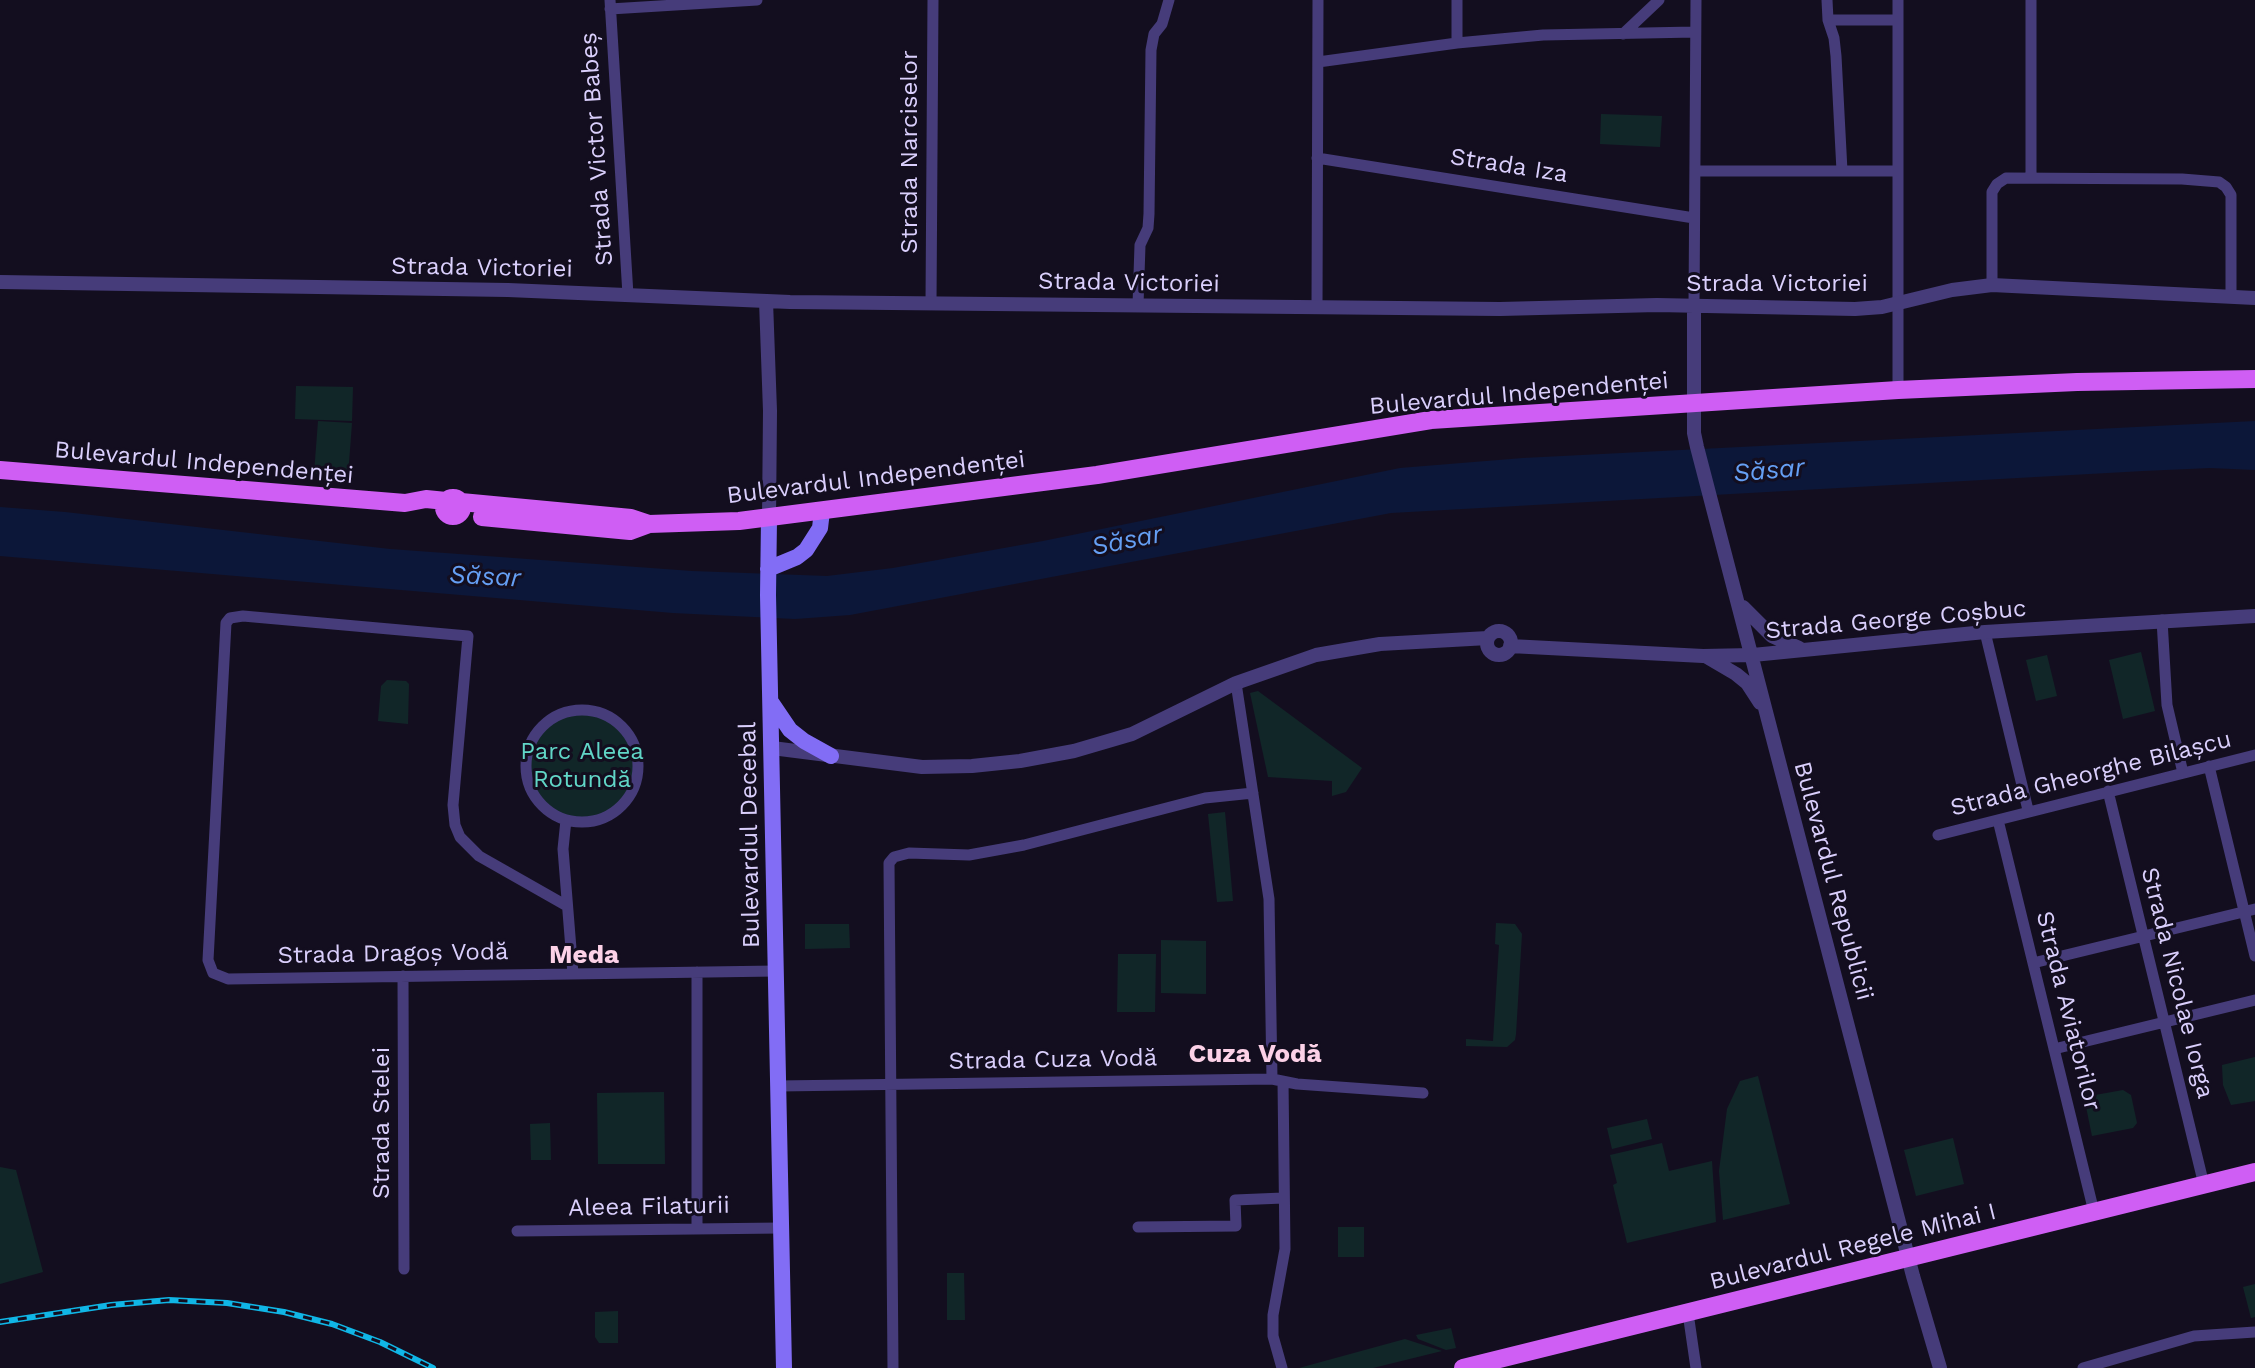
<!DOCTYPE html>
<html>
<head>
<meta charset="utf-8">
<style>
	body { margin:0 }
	canvas { display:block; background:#130e1f }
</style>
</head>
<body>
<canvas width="2255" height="1368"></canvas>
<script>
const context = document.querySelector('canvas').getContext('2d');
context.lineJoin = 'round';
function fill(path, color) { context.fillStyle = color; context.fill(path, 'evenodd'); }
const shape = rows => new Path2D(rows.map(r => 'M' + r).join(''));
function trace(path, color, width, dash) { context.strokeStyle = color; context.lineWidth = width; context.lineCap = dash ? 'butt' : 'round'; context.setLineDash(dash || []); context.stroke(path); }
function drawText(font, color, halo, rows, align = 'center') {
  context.font = font + ' "Work Sans",sans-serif'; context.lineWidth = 6; context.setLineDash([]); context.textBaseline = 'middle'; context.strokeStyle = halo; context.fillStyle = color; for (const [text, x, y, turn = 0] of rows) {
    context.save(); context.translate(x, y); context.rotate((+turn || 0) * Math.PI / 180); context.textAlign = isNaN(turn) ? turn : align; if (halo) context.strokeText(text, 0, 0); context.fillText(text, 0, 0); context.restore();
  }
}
const green = shape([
	[1601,114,1662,116,1660,147,1600,144],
	[296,386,353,387,352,421,295,419],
	[318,421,352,423,348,476,314,474],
	[2141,652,2155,711,2123,719,2109,660],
	[2047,655,2057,696,2036,701,2026,660],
	[387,680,406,681,409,684,408,724,378,721,381,686],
	[1258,691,1362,768,1346,792,1332,796,1332,781,1268,777,1250,693],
	'529 766a53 53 0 1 1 106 0a53 53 0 1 1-106 0Z',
	[1225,812,1233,901,1217,902,1208,814],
	[1496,923,1515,924,1522,934,1516,1034,1515,1040,1507,1047,1466,1046,1466,1039,1493,1041,1499,945,1495,944],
	[805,924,849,924,850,948,805,949],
	[1161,940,1206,941,1206,994,1161,993],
	[1118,954,1156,954,1155,1012,1117,1012],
	[2255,1057,2255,1101,2231,1105,2223,1085,2222,1065],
	[1758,1076,1790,1204,1723,1220,1719,1171,1727,1109,1740,1081],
	[2123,1090,2131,1095,2137,1123,2133,1128,2092,1136,2084,1097],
	[664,1092,665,1164,598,1164,597,1093],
	[1647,1119,1652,1139,1612,1149,1607,1128],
	[550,1123,551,1160,531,1160,530,1124],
	[1953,1138,1964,1184,1916,1196,1904,1150],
	[1662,1143,1669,1171,1712,1161,1716,1222,1627,1243,1613,1185,1617,1183,1610,1155],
	[0,1167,16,1170,43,1272,0,1284],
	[1338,1227,1364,1227,1364,1257,1338,1257],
	[947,1273,964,1273,965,1320,947,1320],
	[2255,1284,2255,1317,2251,1318,2243,1287],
	[618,1311,618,1343,599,1343,595,1337,595,1312],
	[1451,1328,1456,1348,1446,1350,1418,1339,1416,1335],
	[1405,1339,1442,1351,1373,1368,1299,1368]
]);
const water = shape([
	[2255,421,2255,470,2210,468,2143,471,1391,513,850,615,795,619,673,613,0,556,0,507,65,512,390,549,692,571,827,576,893,568,1043,541,1400,468,1523,458]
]);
const minor = shape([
	[610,0,628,295],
	[1827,0,1828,20,1898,20],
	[610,9,757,0],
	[1828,20,1834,38,1836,56,1842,171],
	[1623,34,1659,0],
	[1457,43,1457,0],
	[1318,62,1457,43,1543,35,1695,32],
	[1317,158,1694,218],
	[1695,171,1898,171],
	[2031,177,2031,0],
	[1992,285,1992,192,1997,184,2006,178,2182,179,2219,182,2226,187,2231,195,2231,296],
	[931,303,933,0],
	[1138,305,1140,245,1148,228,1149,214,1151,50,1154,34,1162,24,1169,0],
	[1694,306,1696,0],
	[1317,307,1318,0],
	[1898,390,1898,0],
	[2162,620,2167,705,2183,773],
	[1985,632,2028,810],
	[1236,683,1269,899,1272,1079],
	'526 766a56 56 0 1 1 112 0a56 56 0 1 1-112 0Z',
	[2209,766,2255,956],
	[2108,791,2204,1185],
	[566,820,563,849,573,974],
	[1998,820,2094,1212],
	[1938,835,2255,755],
	[567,906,479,856,460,837,455,825,453,805,468,636,243,616,230,618,226,623,208,960,213,973,228,979,776,971],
	[2033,963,2255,909],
	[697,972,697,1229],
	[403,976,404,1269],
	[2054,1049,2255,1000],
	[779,1086,1272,1079,1297,1084,1423,1093],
	[1138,1227,1236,1226,1235,1200,1283,1198],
	[517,1231,781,1228],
	[1688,1313,1696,1368],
	[893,1368,889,863,894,857,909,853,969,855,1024,845,1205,798,1253,793],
	[1282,1368,1273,1336,1273,1315,1285,1249,1283,1081],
	[2083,1368,2194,1336,2255,1332]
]);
const tertiary = shape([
	[0,282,508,290,790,302,1500,309,1657,305,1855,309,1882,307,1952,290,1992,285,2255,298],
	[766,301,770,411,769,519],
	[1694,306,1694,433,1697,447,1913,1276,1940,1368],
	[1743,607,1772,636,1799,648],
	'1487 643a12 12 0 1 1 24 0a12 12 0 1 1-24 0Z',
	[1510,646,1703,656,1753,655,1985,632,2255,616],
	[1707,657,1736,674,1747,683,1760,703],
	[772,748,922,767,972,766,1020,761,1074,751,1132,734,1236,683,1316,655,1380,644,1488,638]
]);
const secondary = shape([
	[769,519,768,595,784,1368],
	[768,569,797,557,806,550,820,528,822,511],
	[771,702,790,730,804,741,831,756]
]);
const primary = shape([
	[0,470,405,503,426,499,446,501],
	'444 507a9 9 0 1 1 18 0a9 9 0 1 1-18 0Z',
	[461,502,631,518,649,524,739,521,1097,475,1431,420,1898,390,2077,382,2255,379],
	[482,517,630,531,649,524],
	[1463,1368,2255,1172]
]);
const rail = shape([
	[0,1322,111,1305,169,1300,227,1303,284,1312,332,1324,380,1342,433,1368]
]);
const streetNames = [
	["Strada Victor Babeș",597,149,-94],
	["Strada Narciselor",910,152,-90],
	["Strada Iza",1509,166,9],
	["Strada Victoriei",482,268,1],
	["Strada Victoriei",1129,283,1],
	["Strada Victoriei",1777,284],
	["Bulevardul Independenței",1519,394,-5],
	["Bulevardul Independenței",204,463,5],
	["Bulevardul Independenței",876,478,-7],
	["Strada George Coșbuc",1896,620,-5],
	["Strada Gheorghe Bilașcu",2091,774,-14],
	["Bulevardul Decebal",750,835,-91],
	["Bulevardul Republicii",1833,881,75],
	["Strada Dragoș Vodă",393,954,-1],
	["Strada Nicolae Iorga",2177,983,76],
	["Strada Aviatorilor",2068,1011,76],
	["Strada Cuza Vodă",1053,1060,-1],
	["Strada Stelei",382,1123,-90],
	["Aleea Filaturii",649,1207,-1],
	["Bulevardul Regele Mihai I",1853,1247,-14]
];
const parkNames = [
	["Parc Aleea",582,752],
	["Rotundă",582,780]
];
const waterNames = [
	["Săsar",1769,471,-5],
	["Săsar",1127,541,-11],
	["Săsar",485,577,3]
];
const neighbourhoodNames = [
	["Meda",584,955],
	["Cuza Vodă",1255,1054]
];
fill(green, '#112628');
fill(water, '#0c1739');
trace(minor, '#463c7a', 11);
trace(tertiary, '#463c7a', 14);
trace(secondary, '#826df5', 16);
trace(primary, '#cf5ef4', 18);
trace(rail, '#10b6e6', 6);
trace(rail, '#130e1f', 3, [9]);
drawText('24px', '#dacffc', '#130e1f', streetNames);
drawText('24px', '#61d6c7', '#130e1f', parkNames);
drawText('italic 26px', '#659ff4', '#130e1f', waterNames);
drawText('bold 26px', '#fcd1e7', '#130e1f', neighbourhoodNames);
</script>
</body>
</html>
